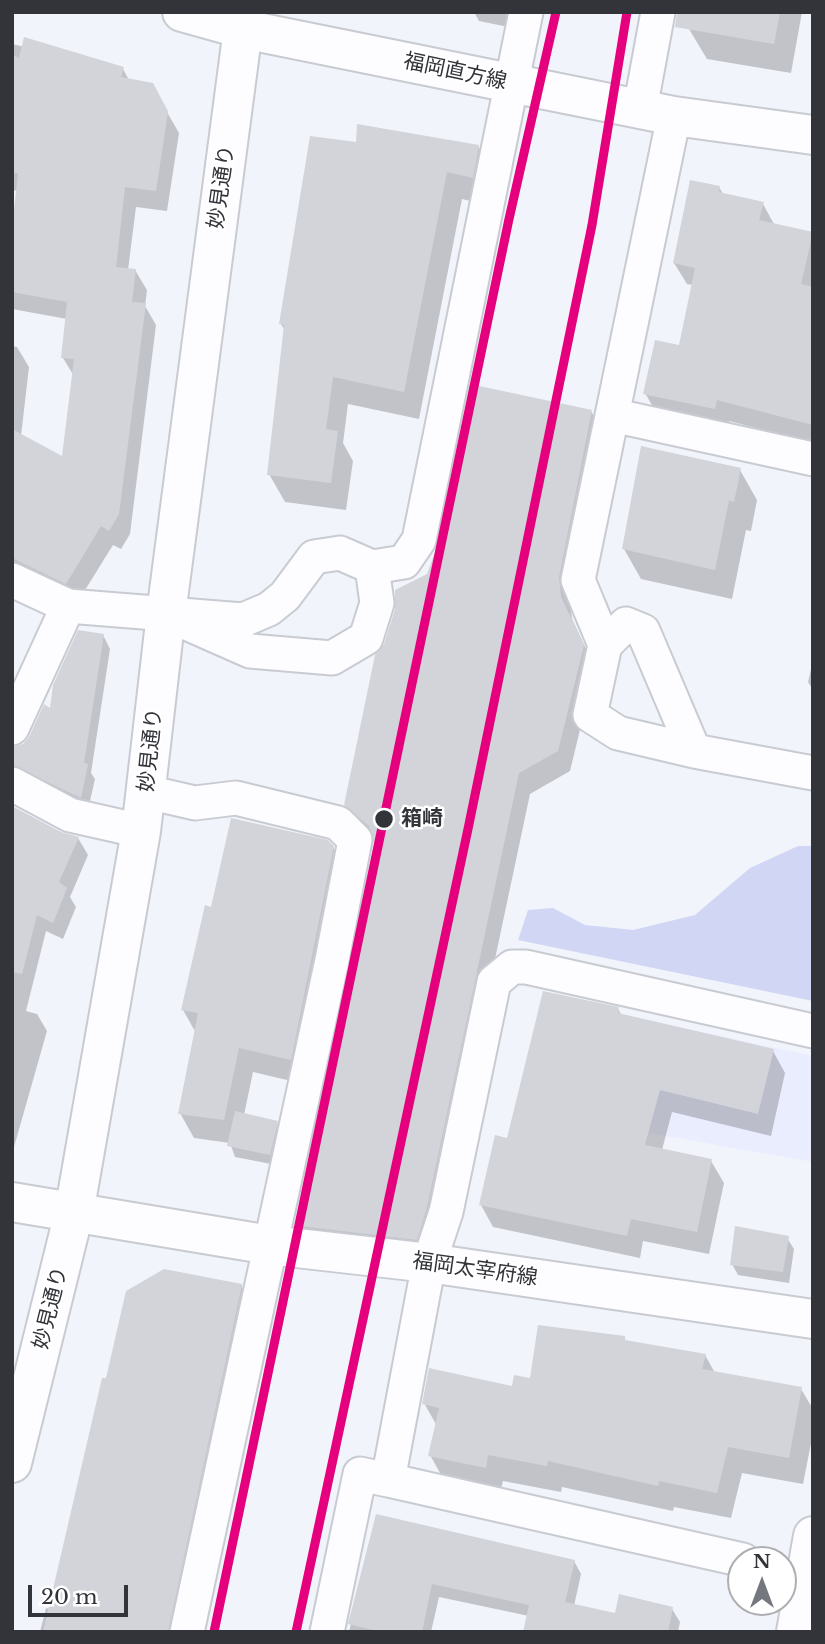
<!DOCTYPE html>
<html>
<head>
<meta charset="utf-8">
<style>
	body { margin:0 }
	#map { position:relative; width:825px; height:1644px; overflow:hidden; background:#f2f4fc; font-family:"Libre Baskerville",serif }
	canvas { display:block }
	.frame { position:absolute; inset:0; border:14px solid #32343a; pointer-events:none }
	.north { position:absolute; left:727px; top:1546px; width:70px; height:70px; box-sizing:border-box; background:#fff; border:2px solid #adaeb0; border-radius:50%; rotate:0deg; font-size:19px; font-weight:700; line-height:28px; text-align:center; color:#32343a }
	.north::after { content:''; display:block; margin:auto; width:24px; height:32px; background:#75777e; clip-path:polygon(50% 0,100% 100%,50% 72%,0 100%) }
	.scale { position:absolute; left:28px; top:1585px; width:100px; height:32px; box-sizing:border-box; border:4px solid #32343a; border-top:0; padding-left:9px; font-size:21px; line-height:24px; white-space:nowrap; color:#32343a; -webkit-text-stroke:5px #fff; paint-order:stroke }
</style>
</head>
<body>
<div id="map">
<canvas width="825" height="1644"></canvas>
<div class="frame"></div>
<div class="north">N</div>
<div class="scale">20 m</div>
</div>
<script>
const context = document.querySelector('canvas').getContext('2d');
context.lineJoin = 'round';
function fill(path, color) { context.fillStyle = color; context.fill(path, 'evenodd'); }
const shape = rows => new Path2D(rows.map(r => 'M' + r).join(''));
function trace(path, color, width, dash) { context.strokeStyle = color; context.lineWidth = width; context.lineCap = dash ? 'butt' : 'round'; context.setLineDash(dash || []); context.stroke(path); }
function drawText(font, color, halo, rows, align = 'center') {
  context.font = font + ' "Libre Baskerville","Noto Sans JP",serif'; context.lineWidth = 5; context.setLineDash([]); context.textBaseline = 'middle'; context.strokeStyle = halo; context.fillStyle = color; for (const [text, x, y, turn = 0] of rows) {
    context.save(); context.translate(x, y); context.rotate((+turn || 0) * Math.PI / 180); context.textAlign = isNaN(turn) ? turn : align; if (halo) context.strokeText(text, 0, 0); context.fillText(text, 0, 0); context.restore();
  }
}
const built = shape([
	[628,1016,813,1056,813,1162,649,1133,639,1172]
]);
const green = shape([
	[798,846,813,846,813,1001,518,940,528,910,553,908,585,925,633,930,695,915,750,868]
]);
const shadow = shape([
	[474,12,511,12,518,29,479,21],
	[692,12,802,12,791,73,707,59,689,29],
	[12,44,123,69,129,80,151,84,179,133,167,211,136,207,128,270,135,270,147,290,145,306,156,325,130,534,121,549,113,545,77,603,12,570,12,346,17,347,29,367,21,436,63,459,74,376,63,358,67,319,12,309,12,243,18,191,12,190],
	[357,144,478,146,494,174,488,205,462,199,419,419,348,404,343,443,353,461,346,510,285,502,269,474,285,331,281,324],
	[719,187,723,194,763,204,775,226,813,235,813,443,729,421,727,430,657,414,645,393,680,347,693,285,687,284,674,263],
	[591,411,603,432,570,599,572,619,595,668,570,771,530,794,438,1228,428,1260,314,1247,302,1226,313,1168,310,1162,320,1132,375,841,358,826,346,805,428,575],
	[740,470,757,500,751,531,746,530,732,599,641,579,624,549],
	[103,635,110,649,91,773,95,779,88,810,12,777,12,748,25,745,45,707,52,710],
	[813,661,813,690,808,682],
	[12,808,60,834,78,838,88,855,70,897,76,907,63,939,46,931,26,1011,37,1014,47,1031,14,1147],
	[333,847,347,873,304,1084,253,1072,244,1115,276,1122,283,1133,276,1165,235,1157,230,1143,194,1138,180,1113,196,1033,183,1010,213,909],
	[618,1009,622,1016,773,1051,785,1073,771,1136,672,1112,662,1150,711,1161,724,1183,709,1254,643,1241,640,1258,493,1227,481,1205,508,1140],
	[787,1238,794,1249,789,1283,738,1275,732,1264],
	[241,1285,254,1308,185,1632,40,1632,46,1608,50,1609],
	[624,1338,627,1342,705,1355,715,1373,801,1389,813,1409,813,1433,803,1484,742,1473,731,1518,674,1507,673,1511,562,1487,561,1492,503,1481,500,1493,445,1482,430,1455,437,1426,424,1403,513,1388],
	[377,1516,574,1561,581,1574,574,1606,616,1615,672,1609,680,1622,678,1632,525,1632,529,1616,439,1597,431,1632,349,1632]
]);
const building = shape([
	[677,12,780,12,774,44,675,27],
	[24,37,124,67,121,77,153,83,168,111,156,191,125,187,116,267,136,269,132,302,146,303,119,514,109,531,101,526,66,584,12,558,12,429,62,456,74,359,61,358,67,302,12,292,12,228,18,173,12,173,12,55,19,58],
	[357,124,479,145,473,178,447,172,404,392,333,377,326,429,338,431,331,483,267,475,284,325,279,324,310,136,356,142],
	[690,180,720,186,719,192,764,202,759,220,813,232,801,284,813,287,813,425,717,400,715,409,643,394,655,340,679,345,695,268,673,263],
	[470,384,592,410,559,577,561,597,584,645,558,751,519,773,427,1207,417,1240,300,1226,313,1163,308,1163,315,1129,319,1130,331,1069,328,1068,374,844,369,826,344,805,375,655,384,644,395,609,395,590,427,574,438,544],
	[641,446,741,468,734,502,729,500,715,570,622,549],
	[78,630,104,634,84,763,88,764,81,798,12,765,12,747,23,744,29,737,44,704,50,708,53,685],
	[12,806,61,832,79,837,59,882,67,888,53,923,37,915,22,974,12,972],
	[231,818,328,840,334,846,291,1060,239,1048,224,1120,178,1114,198,1013,181,1010,205,905,211,907],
	[543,991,619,1007,618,1013,774,1049,758,1114,660,1090,645,1145,712,1159,697,1232,631,1219,627,1236,479,1205,495,1135,507,1138],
	[235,1111,278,1121,270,1155,227,1146],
	[735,1226,789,1236,783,1272,730,1265],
	[164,1269,242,1284,168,1632,43,1632,102,1378,106,1378,126,1291],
	[538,1325,625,1336,625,1340,706,1354,702,1369,802,1387,789,1458,728,1447,717,1493,659,1481,658,1486,548,1461,547,1466,488,1455,486,1468,428,1456,439,1408,422,1404,429,1368,512,1386,514,1375,530,1378],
	[376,1514,575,1560,565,1602,615,1613,619,1594,673,1607,668,1632,523,1632,529,1605,432,1584,422,1632,382,1632,348,1624]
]);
const minor = shape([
	[640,109,658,12],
	[612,415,813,459],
	[372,567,404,562,419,540,526,12],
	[12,580,68,606,243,620,269,609,285,596,314,557,340,553,372,567,377,603,366,638,332,658,250,651,166,614],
	[605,645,578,580,674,116],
	[12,728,68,606],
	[694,751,643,631,626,624,605,645,590,715,618,733,694,751,813,773],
	[12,784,70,815,141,831],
	[147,792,195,803,236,798,338,823,355,840,332,960,187,1632],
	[388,1480,743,1560],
	[327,1632,360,1474,388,1480,429,1263,446,1212,494,982,512,967,526,967,813,1031]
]);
const tertiary = shape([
	[796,1632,813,1536]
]);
const secondary = shape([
	[12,1463,74,1213,141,831,166,614,243,29]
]);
const primary = shape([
	[182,12,243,29,674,116,813,135],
	[12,1202,270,1245,429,1263,813,1319]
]);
const rail1 = shape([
	[214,1632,509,219,556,12],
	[296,1632,468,829,592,225,627,12]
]);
const markers = [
	[384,819,10,"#32343a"]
];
const streetNames = [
	["福岡直方線",455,72,12],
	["妙見通り",222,187,-82],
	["妙見通り",151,750,-84],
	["福岡太宰府線",475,1270,8],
	["妙見通り",51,1308,-76]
];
const stopNames = [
	["箱崎",401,819]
];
fill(built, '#eaedfe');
fill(green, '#d1d6f5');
fill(shadow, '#0003');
fill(building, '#d2d4da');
trace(minor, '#c9cbd2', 37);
trace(tertiary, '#c9cbd2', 42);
trace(secondary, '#c9cbd2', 42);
trace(primary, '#c9cbd2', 42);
trace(minor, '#fdfdff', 33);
trace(tertiary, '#fdfdff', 38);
trace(secondary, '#fdfdff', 38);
trace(primary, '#fdfdff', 38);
trace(rail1, '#e5007d', 9);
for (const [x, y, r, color] of markers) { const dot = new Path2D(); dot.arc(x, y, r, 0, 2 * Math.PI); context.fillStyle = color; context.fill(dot); trace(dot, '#fff', 2.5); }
drawText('21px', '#32343a', '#fff', streetNames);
drawText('bold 21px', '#32343a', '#fff', stopNames, 'left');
</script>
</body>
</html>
